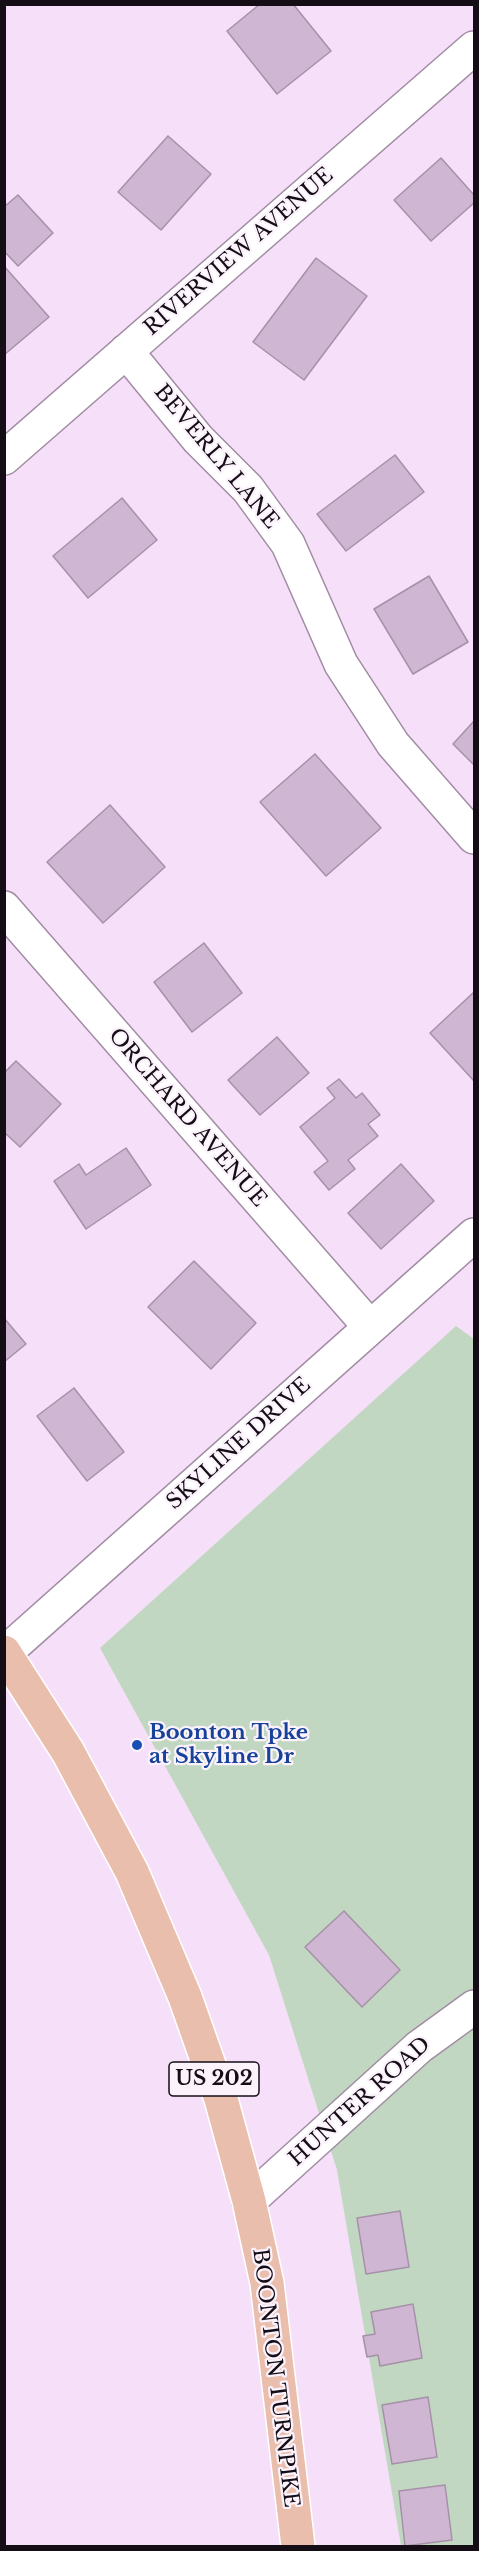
<!DOCTYPE html>
<html>
<head>
<meta charset="utf-8">
<style>
	body { margin:0 }
	#map { position:relative; width:479px; height:2551px; overflow:hidden; background:#f6e0f9; font-family:"Libre Baskerville",serif }
	canvas { display:block }
	.frame { position:absolute; inset:0; border:6px solid #140d15; pointer-events:none }
</style>
</head>
<body>
<div id="map">
<canvas width="479" height="2551"></canvas>
<div class="frame"></div>
</div>
<script>
const context = document.querySelector('canvas').getContext('2d');
context.lineJoin = 'round';
function fill(path, color) { context.fillStyle = color; context.fill(path, 'evenodd'); }
const shape = rows => new Path2D(rows.map(r => 'M' + r).join(''));
function trace(path, color, width, dash) { context.strokeStyle = color; context.lineWidth = width; context.lineCap = dash ? 'butt' : 'round'; context.setLineDash(dash || []); context.stroke(path); }
function drawText(font, color, halo, rows, align = 'center') {
  context.font = font + ' "Libre Baskerville",serif'; context.lineWidth = 4.5; context.setLineDash([]); context.textBaseline = 'middle'; context.strokeStyle = halo; context.fillStyle = color; for (const [text, x, y, turn = 0] of rows) {
    context.save(); context.translate(x, y); context.rotate((+turn || 0) * Math.PI / 180); context.textAlign = isNaN(turn) ? turn : align; if (halo) context.strokeText(text, 0, 0); context.fillText(text, 0, 0); context.restore();
  }
}
const green = shape([
	[456,1326,474,1339,474,2546,401,2546,337,2170,269,1955,100,1648]
]);
const building = shape([
	[260,4,293,4,331,51,277,94,227,31,260,4],
	[168,136,211,174,161,230,118,192,168,136],
	[441,158,474,195,474,203,431,241,394,200,441,158],
	[18,195,53,233,18,266,4,251,4,207,18,195],
	[316,258,367,296,304,380,253,342,316,258],
	[4,266,49,317,4,355,4,266],
	[395,455,424,492,346,551,317,514,395,455],
	[122,498,157,540,88,598,53,556,122,498],
	[429,576,468,642,413,674,374,609,429,576],
	[474,721,474,765,453,744,474,721],
	[315,754,381,828,326,876,260,802,315,754],
	[110,805,165,867,103,923,47,862,110,805],
	[204,943,242,993,192,1032,154,982,204,943],
	[474,992,474,1081,430,1033,474,992],
	[277,1037,309,1073,260,1115,228,1080,277,1037],
	[16,1061,61,1104,20,1147,4,1132,4,1073,16,1061],
	[339,1079,356,1098,362,1093,380,1115,368,1124,378,1136,348,1160,355,1169,329,1190,314,1172,328,1161,300,1127,335,1098,327,1088,339,1079],
	[126,1148,151,1185,86,1229,54,1181,79,1164,86,1175,126,1148],
	[401,1164,434,1201,381,1249,348,1213,401,1164],
	[194,1261,256,1323,211,1369,148,1307,194,1261],
	[4,1318,26,1344,4,1362,4,1318],
	[74,1388,124,1452,87,1481,37,1416,74,1388],
	[344,1911,400,1970,362,2007,305,1947,344,1911],
	[400,2211,409,2267,366,2274,357,2218,400,2211],
	[413,2304,422,2358,380,2366,378,2355,367,2357,363,2336,375,2334,371,2312,413,2304],
	[428,2397,437,2457,392,2464,382,2405,428,2397],
	[445,2485,452,2540,405,2546,399,2491,445,2485]
]);
const minor = shape([
	[126,351,198,439,248,489,288,544,341,664,393,744,474,837],
	[4,458,474,48],
	[4,908,370,1327],
	[5,1653,474,1235],
	[249,2201,419,2047,474,2007]
]);
const major = shape([
	[4,1652,68,1752,132,1872,185,1997,221,2099,249,2201,267,2283,298,2546]
]);
const markers = [
	[137,1745,6,"#1a4fb4"]
];
const shields = [
	[214,2079,90]
];
const shieldNames = [
	["US 202",214,2079]
];
const streetNames = [
	["RIVERVIEW AVENUE",239,252,-41],
	["BEVERLY LANE",216,457,50],
	["ORCHARD AVENUE",187,1118,49],
	["SKYLINE DRIVE",239,1444,-42],
	["HUNTER ROAD",360,2102,-42],
	["BOONTON TURNPIKE",275,2378,83]
];
const transitNames = [
	["Boonton Tpke",149,1733],
	["at Skyline Dr",149,1757]
];
fill(green, '#c1d7c1');
fill(building, '#cfb6d2');
trace(building, '#a591a8', 1.5);
trace(minor, '#a18ca3', 36);
trace(major, '#fff', 36);
trace(minor, '#fff', 33);
trace(major, '#eabead', 33);
for (const [x, y, r, color] of markers) { const dot = new Path2D(); dot.arc(x, y, r, 0, 2 * Math.PI); context.fillStyle = color; context.fill(dot); trace(dot, '#fbf2fc', 2); }
for (const [x, y, w] of shields) { const box = new Path2D(); box.roundRect(x - w / 2, y - 17, w, 34, 4.5); context.fillStyle = '#fbf2fc'; context.fill(box); trace(box, '#140d15', 1.5); }
drawText('bold 20px', '#140d15', null, shieldNames);
drawText('21px', '#140d15', '#fbf2fc', streetNames);
drawText('bold 21px', '#164399', '#fbf2fc', transitNames, 'left');
</script>
</body>
</html>
